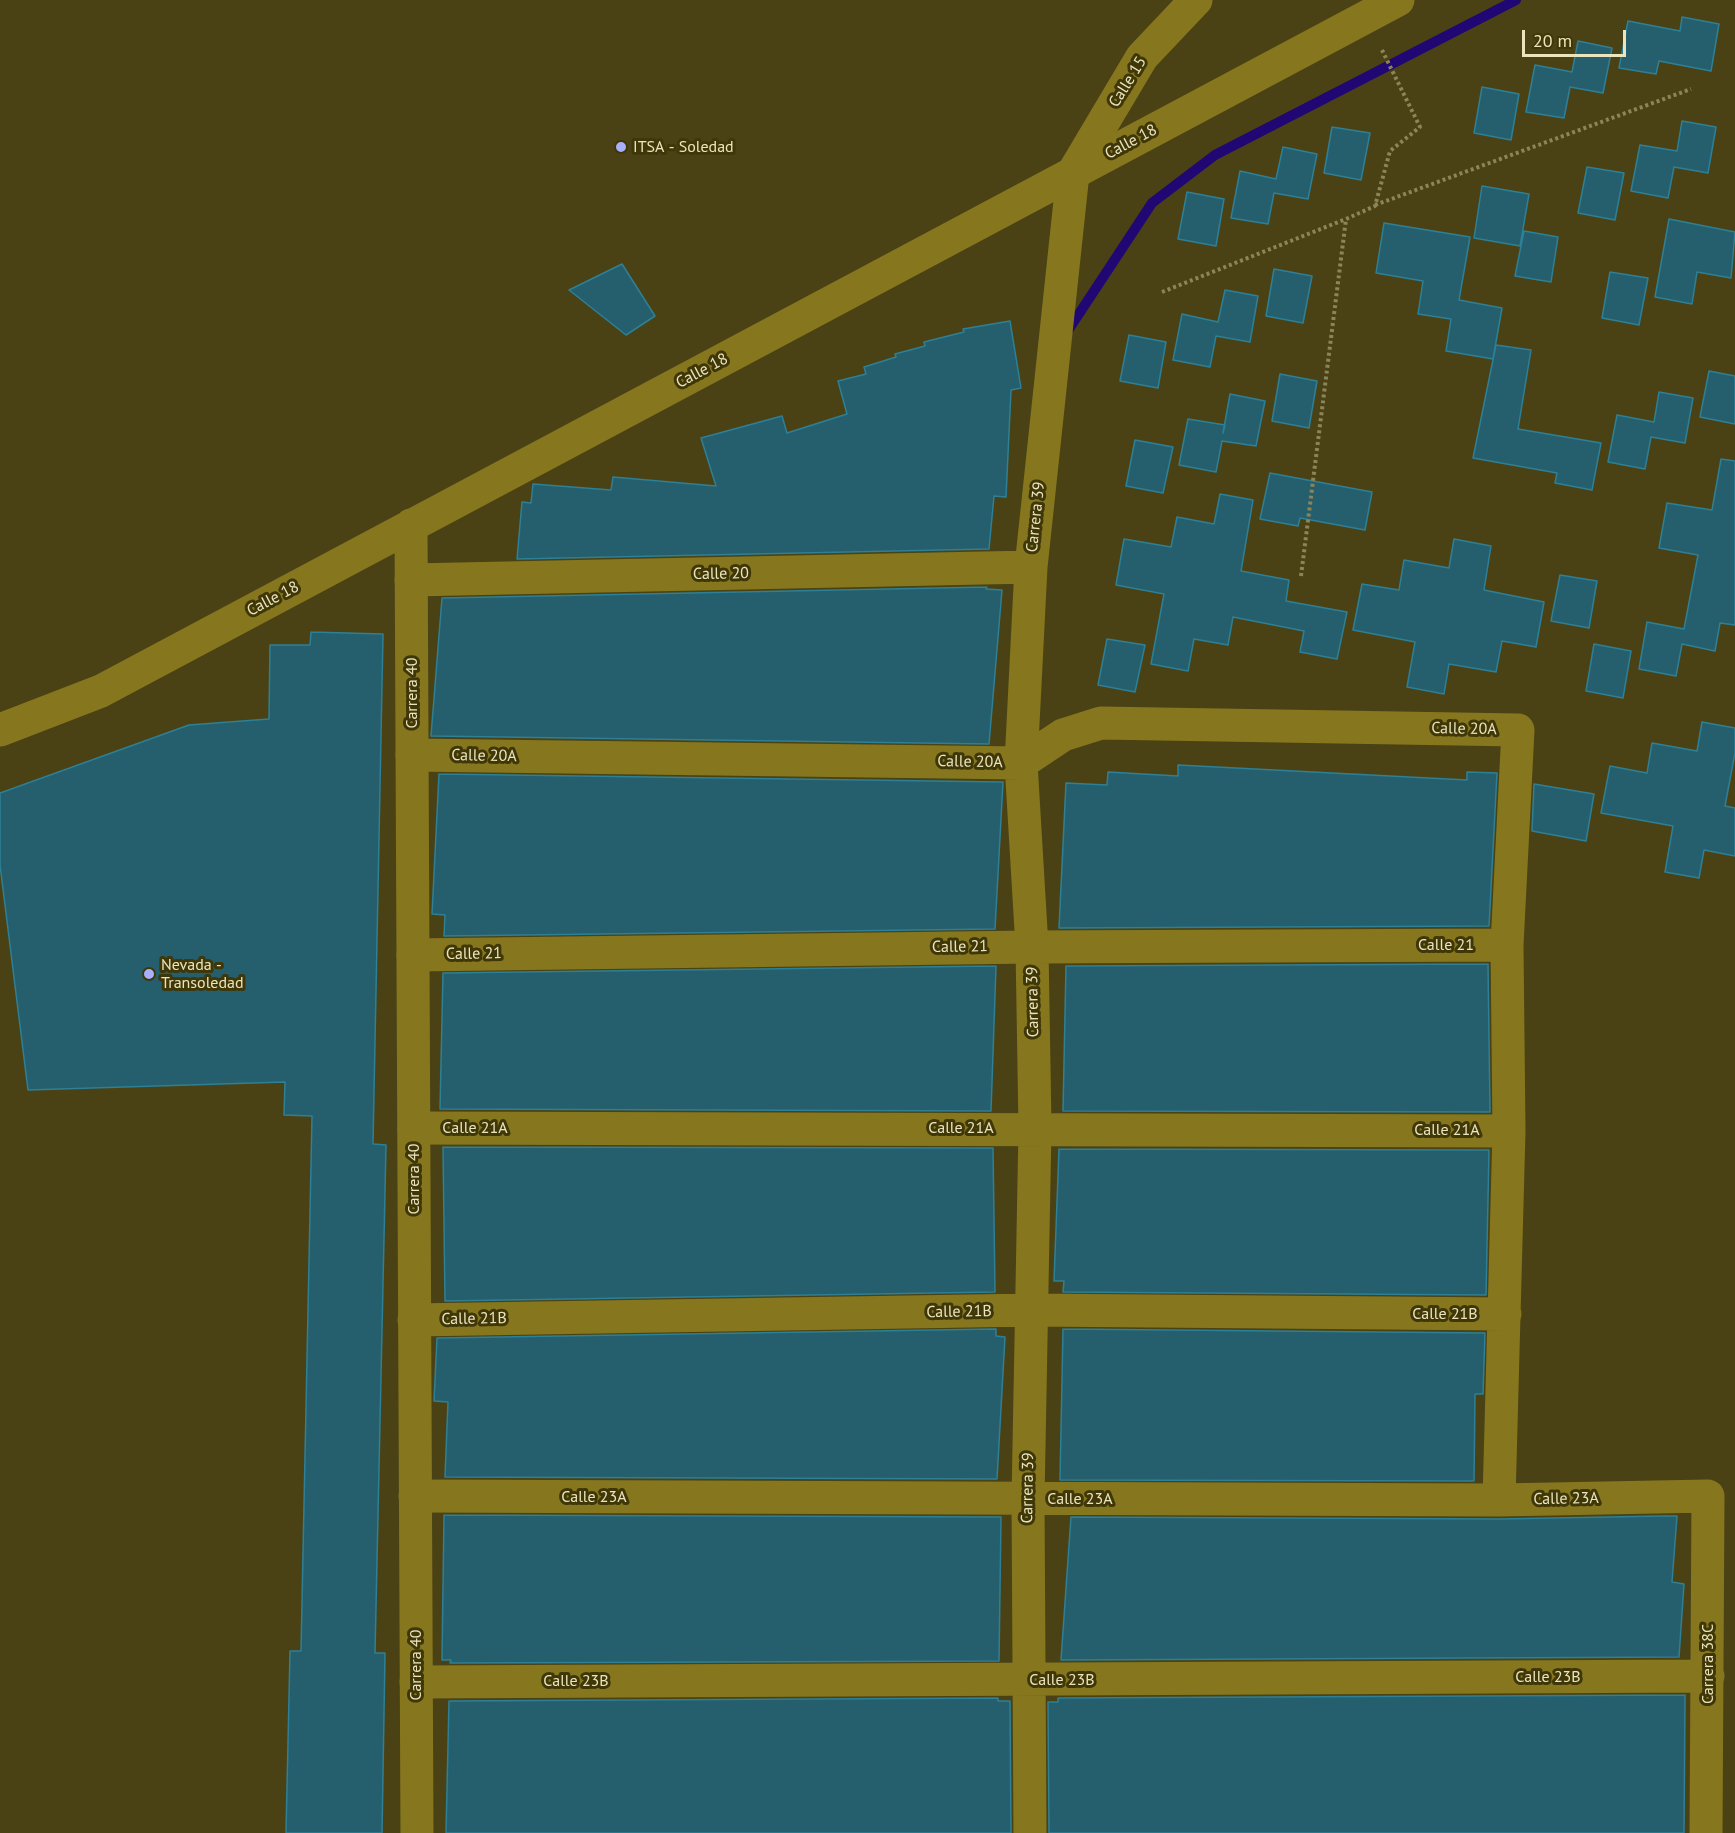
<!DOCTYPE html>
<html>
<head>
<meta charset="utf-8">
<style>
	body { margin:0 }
	#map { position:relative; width:1735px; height:1833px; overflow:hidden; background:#4a4215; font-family:"PT Sans",sans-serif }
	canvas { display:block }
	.scale { position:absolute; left:1522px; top:30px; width:104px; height:27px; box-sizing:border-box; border:3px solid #ebe4bc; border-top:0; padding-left:8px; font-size:18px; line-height:21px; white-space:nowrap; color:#ebe4bc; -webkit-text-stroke:4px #3f3708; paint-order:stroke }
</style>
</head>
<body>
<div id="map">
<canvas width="1735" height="1833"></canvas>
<div class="scale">20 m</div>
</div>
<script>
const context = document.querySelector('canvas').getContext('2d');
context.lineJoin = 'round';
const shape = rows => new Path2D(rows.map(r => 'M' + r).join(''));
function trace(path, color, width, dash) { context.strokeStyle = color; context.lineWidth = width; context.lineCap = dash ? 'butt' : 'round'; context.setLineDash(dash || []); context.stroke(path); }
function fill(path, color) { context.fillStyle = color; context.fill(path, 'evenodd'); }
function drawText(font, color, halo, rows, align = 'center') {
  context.font = font + ' "PT Sans",sans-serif'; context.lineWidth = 6; context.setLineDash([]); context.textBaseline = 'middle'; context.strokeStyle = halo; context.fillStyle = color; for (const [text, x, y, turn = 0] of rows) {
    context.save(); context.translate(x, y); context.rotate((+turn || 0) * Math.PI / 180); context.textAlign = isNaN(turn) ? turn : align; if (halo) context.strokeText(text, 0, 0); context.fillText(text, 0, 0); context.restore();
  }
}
const stream = shape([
	[1067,332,1152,203,1215,155,1516,0]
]);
const building = shape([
	[1682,17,1719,24,1711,71,1659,61,1656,74,1619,68,1628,21,1680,31,1682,17],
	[1578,41,1612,48,1603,93,1570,87,1564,118,1526,112,1535,65,1572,72,1578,41],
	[1482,87,1519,94,1511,140,1474,133,1482,87],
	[1682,121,1716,127,1708,173,1674,167,1668,198,1631,191,1640,145,1677,151,1682,121],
	[1332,127,1370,133,1361,180,1324,173,1332,127],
	[1283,147,1317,154,1308,199,1274,193,1268,224,1231,218,1240,171,1276,179,1283,147],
	[1587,167,1624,173,1615,220,1578,213,1587,167],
	[1482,186,1529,194,1520,246,1474,238,1482,186],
	[1187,192,1224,199,1216,246,1178,239,1187,192],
	[1669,219,1735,232,1731,278,1697,272,1692,304,1655,297,1669,219],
	[1384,223,1470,237,1459,300,1502,308,1493,359,1446,351,1451,319,1418,314,1423,281,1376,273,1384,223],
	[1524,231,1558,237,1551,282,1515,276,1524,231],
	[622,264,655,316,626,335,569,290,622,264],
	[1274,269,1312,276,1303,323,1266,316,1274,269],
	[1610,272,1648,278,1639,325,1602,318,1610,272],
	[1225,290,1258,296,1250,342,1216,336,1210,367,1173,360,1182,314,1218,322,1225,290],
	[1010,321,1021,388,1011,390,1006,497,994,496,989,549,517,559,522,502,531,503,533,484,611,490,613,477,716,486,701,438,782,416,787,433,847,414,838,381,866,374,864,367,896,357,895,354,925,346,924,342,964,332,963,329,1010,321],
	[1129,335,1166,342,1158,388,1120,381,1129,335],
	[1496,345,1531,350,1518,429,1601,443,1592,490,1555,483,1557,473,1473,458,1496,345],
	[1709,371,1735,376,1735,424,1700,417,1709,371],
	[1280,374,1317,381,1309,428,1272,421,1280,374],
	[1659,392,1693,398,1685,443,1651,437,1645,469,1608,462,1617,415,1654,422,1659,392],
	[1230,394,1265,401,1256,446,1222,441,1216,472,1179,465,1188,419,1225,425,1223,433,1230,394],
	[1135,440,1173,447,1163,493,1126,486,1135,440],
	[1721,459,1735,461,1735,625,1720,623,1715,651,1682,644,1676,676,1639,669,1647,622,1684,629,1698,555,1659,548,1667,503,1712,510,1721,459],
	[1270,473,1372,492,1365,530,1300,518,1298,526,1260,519,1270,473],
	[1220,494,1253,500,1241,571,1289,580,1286,601,1347,612,1337,659,1300,652,1304,631,1233,617,1228,645,1194,639,1188,671,1151,664,1164,594,1116,585,1124,539,1171,547,1177,517,1214,524,1220,494],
	[1454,539,1491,546,1484,590,1544,602,1536,647,1502,641,1496,672,1449,664,1444,694,1407,687,1415,642,1353,630,1362,584,1399,590,1404,560,1449,568,1454,539],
	[1560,575,1597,581,1589,628,1551,621,1560,575],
	[987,587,986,589,1002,590,989,744,431,736,442,598,987,587],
	[311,632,383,634,373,1144,386,1145,375,1653,385,1653,382,1833,286,1833,290,1651,301,1651,312,1116,284,1115,285,1082,28,1090,0,865,0,793,189,725,269,719,270,645,310,645,311,632],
	[1107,639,1145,645,1135,692,1098,685,1107,639],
	[1594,644,1631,651,1623,698,1586,691,1594,644],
	[1702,722,1735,728,1735,753,1725,806,1735,808,1735,856,1704,850,1699,878,1665,872,1673,826,1601,813,1610,766,1647,773,1652,743,1697,751,1702,722],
	[1178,765,1467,780,1467,772,1497,773,1489,926,1059,928,1066,783,1107,785,1108,772,1178,776,1178,765],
	[439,774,1003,782,995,929,444,936,445,915,432,914,439,774],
	[1534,784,1594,794,1586,841,1532,831,1534,784],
	[1488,964,1490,1112,1063,1111,1066,966,1488,964],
	[996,966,991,1111,440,1109,443,973,996,966],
	[443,1147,993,1148,995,1292,445,1301,443,1147],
	[1059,1149,1489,1150,1486,1295,1063,1292,1064,1281,1054,1281,1059,1149],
	[996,1329,996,1336,1005,1337,997,1479,445,1477,448,1402,434,1401,437,1338,996,1329],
	[1063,1329,1485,1333,1483,1394,1475,1394,1474,1481,1060,1480,1063,1329],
	[444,1515,1001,1517,999,1661,450,1663,451,1660,442,1660,444,1515],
	[1663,1516,1677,1516,1672,1582,1684,1584,1679,1657,1061,1660,1071,1517,1499,1519,1663,1516],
	[1685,1695,1684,1833,1049,1833,1048,1702,1058,1702,1058,1698,1685,1695],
	[998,1698,998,1701,1010,1701,1011,1833,446,1833,449,1701,998,1698]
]);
const path = shape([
	[1375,205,1691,89],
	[1162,292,1346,219],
	[1301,576,1346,219,1375,206,1390,151,1420,127,1382,50]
]);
const street = shape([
	[411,580,1031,567],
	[412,755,1021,763,1063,735,1101,723,1518,730,1507,945,1509,1131,1499,1500],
	[413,955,1032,947,1507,945],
	[414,1128,1509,1131],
	[414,1320,1032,1310,1505,1314],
	[415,1496,1499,1500,1708,1496,1706,1833],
	[416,1682,1708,1676],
	[1030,1833,1028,1499,1035,1128,1032,947,1021,763,1031,567,1073,173,1142,57,1196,0]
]);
const secondary = shape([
	[411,525,417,1833],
	[0,730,101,691,1398,0]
]);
const markers = [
	[621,147,6,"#a8b0fc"],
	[149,974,6,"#a8b0fc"]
];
const streetNames = [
	["Calle 15",1128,82,-58],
	["Calle 18",1131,142,-28],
	["Calle 18",702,371,-28],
	["Carrera 39",1036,517,-84],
	["Calle 20",721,574,-1],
	["Calle 18",273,599,-28],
	["Carrera 40",412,693,-90],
	["Calle 20A",1464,729,1],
	["Calle 20A",484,756,1],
	["Calle 20A",970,762,1],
	["Calle 21",1446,945],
	["Calle 21",960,947,-1],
	["Calle 21",474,954,-1],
	["Carrera 39",1033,1002,-91],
	["Calle 21A",475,1128],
	["Calle 21A",961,1128],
	["Calle 21A",1447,1130],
	["Carrera 40",414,1179,-90],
	["Calle 21B",959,1312,-1],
	["Calle 21B",1445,1314],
	["Calle 21B",474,1319,-1],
	["Carrera 39",1028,1488,-89],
	["Calle 23A",594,1497],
	["Calle 23A",1080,1499],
	["Calle 23A",1566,1499,-1],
	["Carrera 38C",1708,1664,-90],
	["Carrera 40",416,1665,-90],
	["Calle 23B",1548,1677],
	["Calle 23B",1062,1680],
	["Calle 23B",576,1681]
];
const poiNames = [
	["ITSA - Soledad",633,147],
	["Nevada -",161,965],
	["Transoledad",161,983]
];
trace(stream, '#210774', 10);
fill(building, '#255e6d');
trace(building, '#2e8096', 1.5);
trace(path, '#8c855a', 4, [3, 3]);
trace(street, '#86771e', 33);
trace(secondary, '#86771e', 33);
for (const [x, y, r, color] of markers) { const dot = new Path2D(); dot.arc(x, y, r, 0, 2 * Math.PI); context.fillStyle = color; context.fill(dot); trace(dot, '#3f3708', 2); }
drawText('16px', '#ebe4bc', '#3f3708', streetNames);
drawText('16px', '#ebe4bc', '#3f3708', poiNames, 'left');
</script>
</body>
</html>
